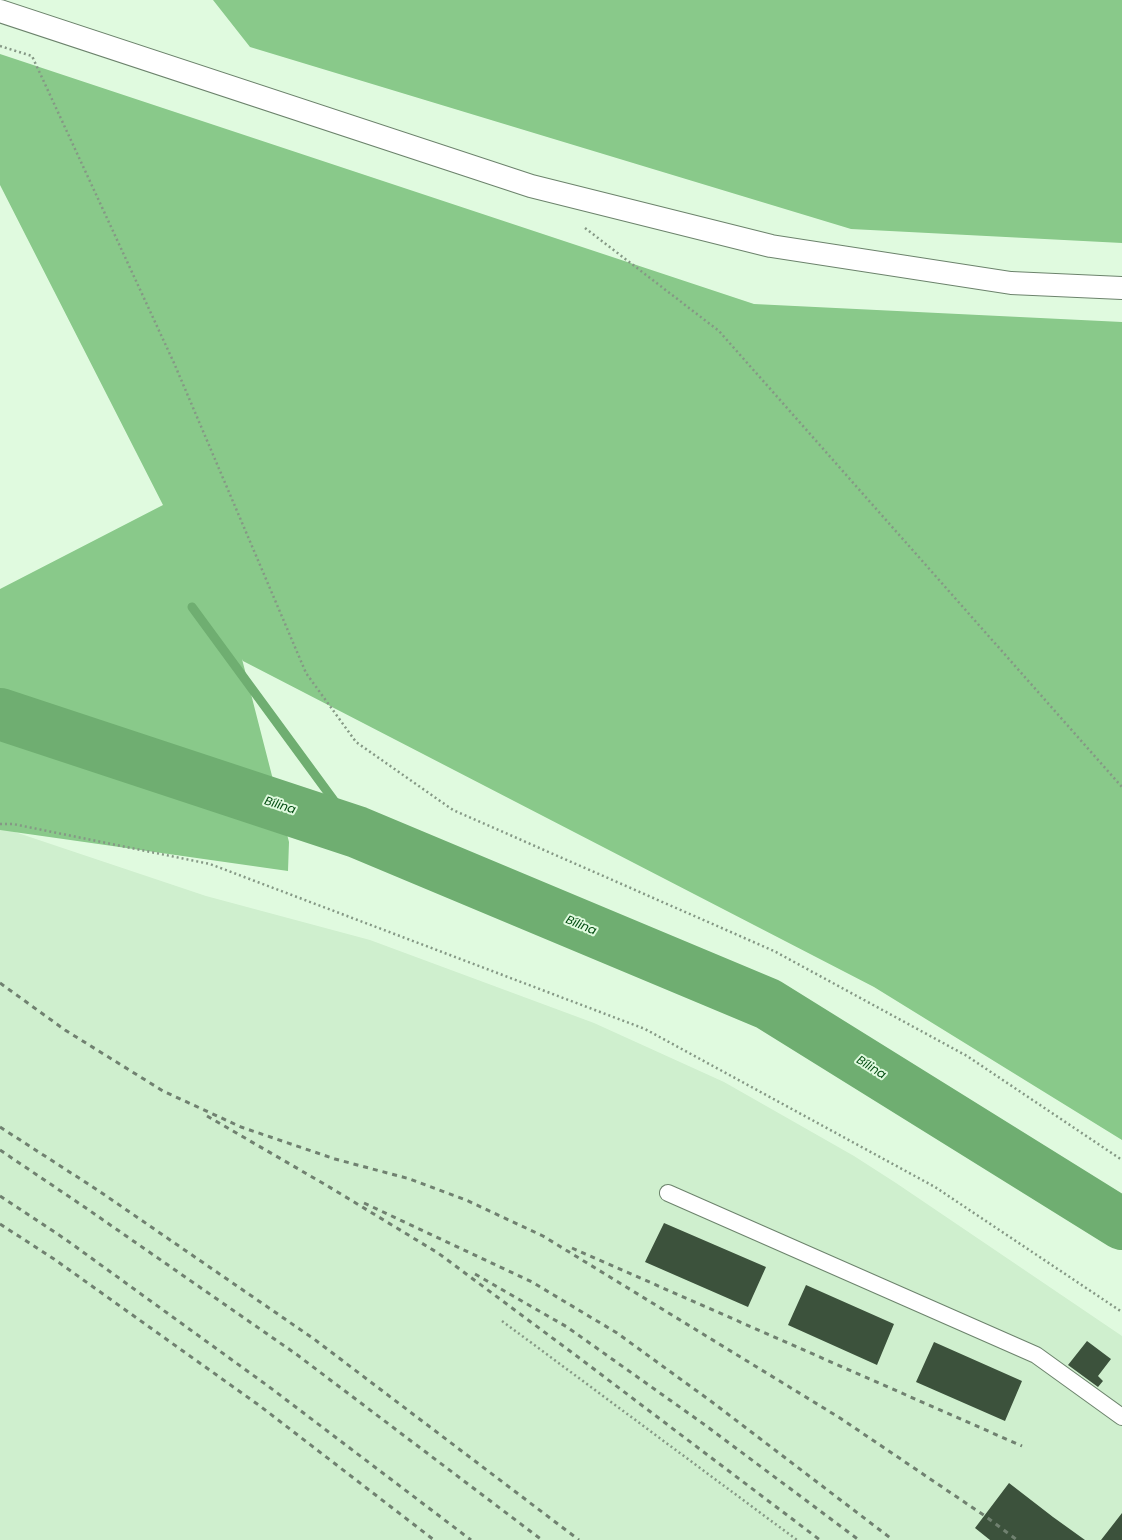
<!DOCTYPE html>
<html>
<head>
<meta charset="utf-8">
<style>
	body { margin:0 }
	canvas { display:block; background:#e0fadf }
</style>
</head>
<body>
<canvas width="1122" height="1540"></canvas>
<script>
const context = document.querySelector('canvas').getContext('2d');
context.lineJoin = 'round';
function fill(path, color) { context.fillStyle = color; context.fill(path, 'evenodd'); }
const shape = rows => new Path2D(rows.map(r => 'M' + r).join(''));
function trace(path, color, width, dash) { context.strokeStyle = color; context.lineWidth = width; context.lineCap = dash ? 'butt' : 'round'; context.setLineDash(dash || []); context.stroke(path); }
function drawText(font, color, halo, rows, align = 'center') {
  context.font = font + ' Poppins,sans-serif'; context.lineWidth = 4; context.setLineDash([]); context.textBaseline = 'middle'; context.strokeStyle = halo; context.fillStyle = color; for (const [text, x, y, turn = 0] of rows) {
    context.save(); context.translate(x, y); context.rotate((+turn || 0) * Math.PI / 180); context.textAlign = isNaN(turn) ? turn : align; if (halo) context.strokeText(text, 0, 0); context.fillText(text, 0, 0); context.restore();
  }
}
const built = shape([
	[0,827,206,896,370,940,594,1023,724,1082,854,1156,896,1183,1122,1336,1122,1540,0,1540]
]);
const forest = shape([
	[213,0,1122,0,1122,243,851,229,250,47],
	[0,54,754,304,1122,322,1122,1140,874,987,243,661,242,659,289,842,288,871,0,830,0,589,163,505,0,185]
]);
const stream = shape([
	[192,607,357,832]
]);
const river = shape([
	[0,714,357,832,768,1004,1122,1224]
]);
const building = shape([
	[664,1223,766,1267,748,1307,645,1262],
	[806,1285,894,1324,877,1365,788,1325],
	[1087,1341,1111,1359,1098,1376,1103,1381,1098,1387,1068,1365],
	[934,1342,1022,1381,1005,1421,916,1382],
	[1009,1483,1053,1517,1085,1540,990,1540,975,1528],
	[1122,1513,1122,1540,1101,1540]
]);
const path = shape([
	[0,46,32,56,174,363,306,673,356,742,453,810,774,951,967,1056,1122,1160],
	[585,228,719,331,1122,787],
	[0,824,13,824,210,864,645,1029,935,1187,1122,1312],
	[502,1321,797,1540]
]);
const service = shape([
	[668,1193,1036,1355,1122,1417]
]);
const tertiary = shape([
	[0,11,531,186,771,246,1011,283,1122,288]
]);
const rail = shape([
	[0,983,65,1030,163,1091,241,1127,335,1159,410,1179,466,1200,543,1236,840,1418,985,1516,1017,1540],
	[207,1116,326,1185,438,1253,578,1357,820,1540],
	[0,1127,99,1191,314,1339,579,1540],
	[0,1150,83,1206,296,1354,542,1540],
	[0,1196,65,1239,268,1386,471,1540],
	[364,1203,532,1282,617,1333,712,1402,893,1540],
	[0,1224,54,1259,260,1406,434,1540],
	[572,1248,1022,1446],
	[475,1274,567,1327,705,1425,859,1540]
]);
const waterNames = [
	["Bílina",280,806,18],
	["Bílina",581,926,23],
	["Bílina",871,1068,32]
];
fill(built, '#cfefce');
fill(forest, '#89c98a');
trace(stream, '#6fae71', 9);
trace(river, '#6fae71', 52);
fill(building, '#3c523c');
trace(service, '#6c836c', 18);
trace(tertiary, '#6c836c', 24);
trace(path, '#859885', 2.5, [2, 3]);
trace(service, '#fff', 16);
trace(tertiary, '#fff', 22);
trace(rail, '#708170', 3, [5, 5]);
drawText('italic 12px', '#034c11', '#e0fadf', waterNames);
</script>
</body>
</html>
